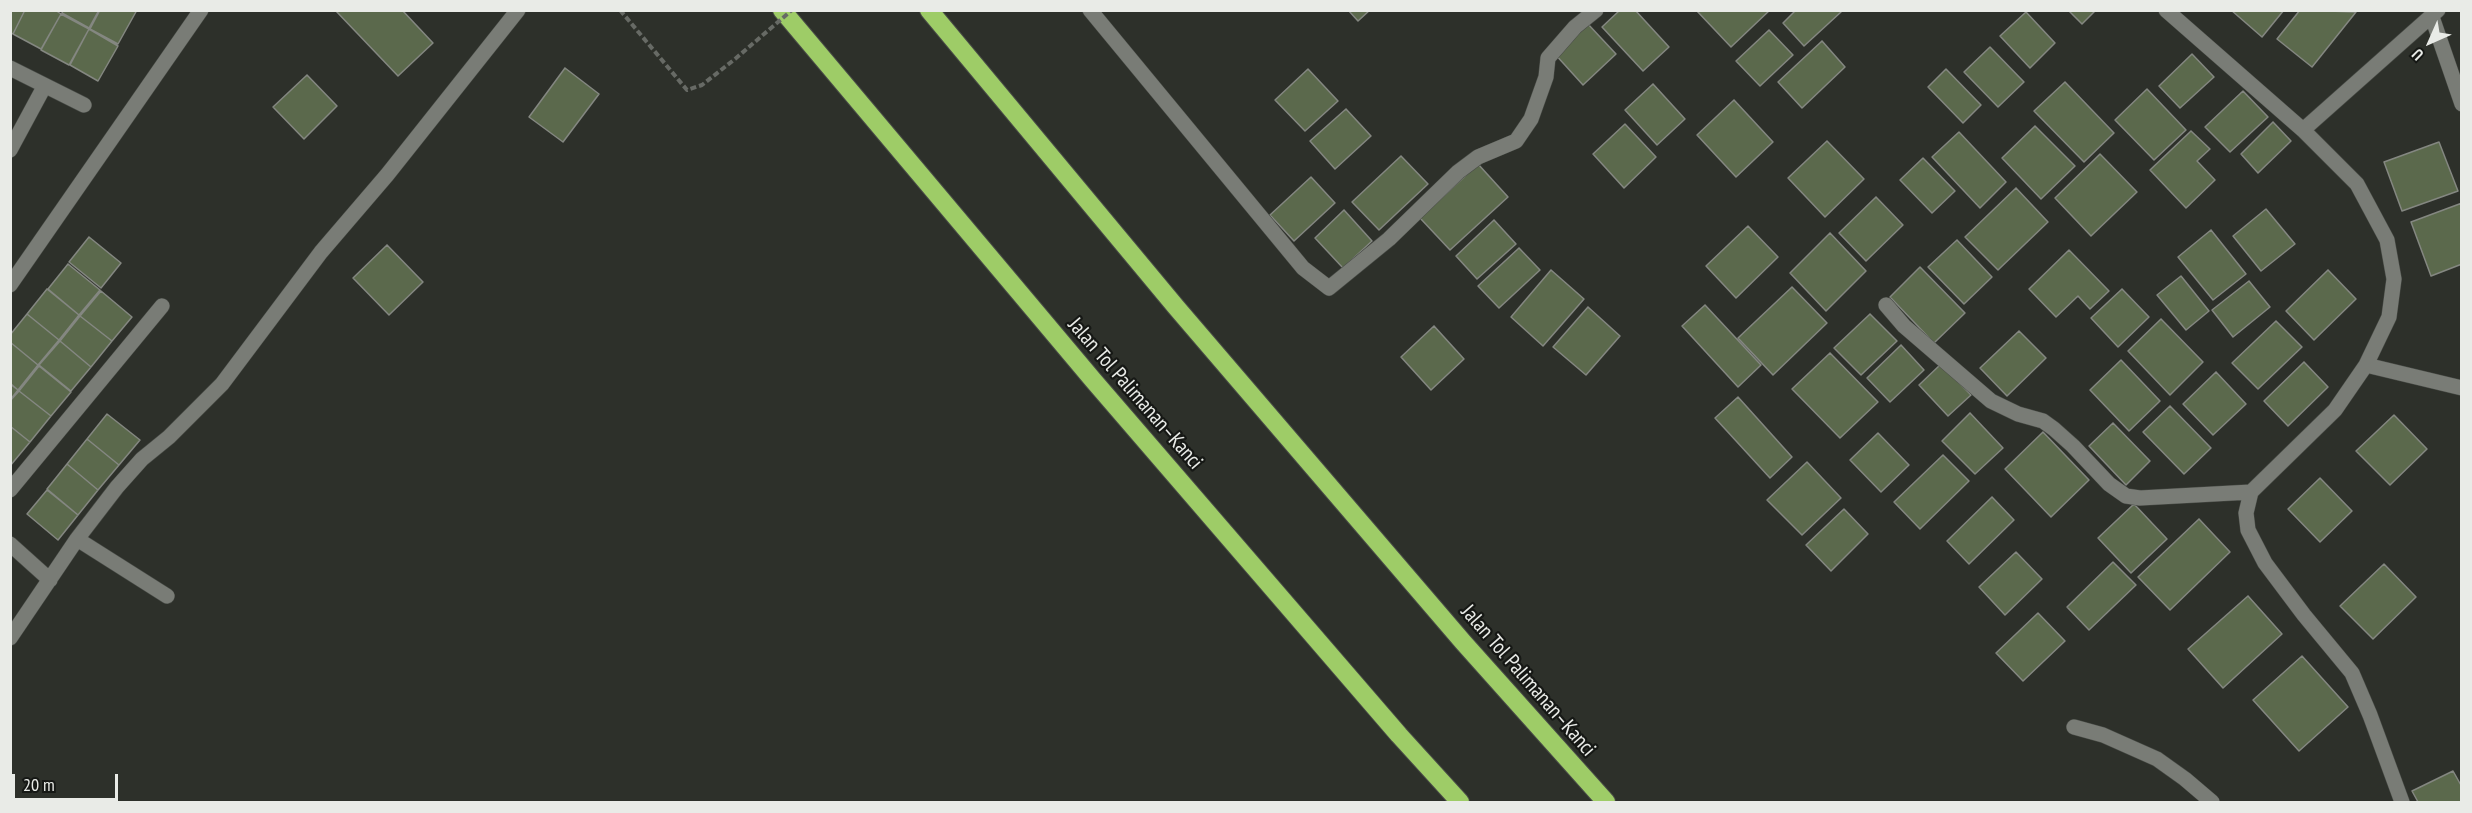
<!DOCTYPE html>
<html>
<head>
<meta charset="utf-8">
<style>
	body { margin:0 }
	#map { position:relative; width:2472px; height:813px; overflow:hidden; background:#2d302a; font-family:"PT Sans Narrow",sans-serif }
	canvas { display:block }
	.frame { position:absolute; inset:0; border:12px solid #e9ebe7; pointer-events:none }
	.north { position:absolute; left:2400px; top:12px; width:60px; height:60px; -webkit-text-stroke:4px #161815; paint-order:stroke; rotate:225deg; font-size:16px; font-weight:700; line-height:24px; text-align:center; color:#e9ebe7 }
	.north::after { content:''; display:block; margin:auto; width:21px; height:27px; background:#e9ebe7; clip-path:polygon(50% 0,100% 100%,50% 72%,0 100%) }
	.scale { position:absolute; left:12px; top:774px; width:106px; height:27px; box-sizing:border-box; border:3px solid #e9ebe7; border-top:0; padding-left:8px; font-size:18px; line-height:21px; white-space:nowrap; color:#e9ebe7; -webkit-text-stroke:4px #161815; paint-order:stroke }
</style>
</head>
<body>
<div id="map">
<canvas width="2472" height="813"></canvas>
<div class="frame"></div>
<div class="north">U</div>
<div class="scale">20 m</div>
</div>
<script>
const context = document.querySelector('canvas').getContext('2d');
context.lineJoin = 'round';
function fill(path, color) { context.fillStyle = color; context.fill(path, 'evenodd'); }
const shape = rows => new Path2D(rows.map(r => 'M' + r).join(''));
function trace(path, color, width, dash) { context.strokeStyle = color; context.lineWidth = width; context.lineCap = dash ? 'butt' : 'round'; context.setLineDash(dash || []); context.stroke(path); }
function drawText(font, color, halo, rows, align = 'center') {
  context.font = font + ' "PT Sans Narrow",sans-serif'; context.lineWidth = 4.5; context.setLineDash([]); context.textBaseline = 'middle'; context.strokeStyle = halo; context.fillStyle = color; for (const [text, x, y, turn = 0] of rows) {
    context.save(); context.translate(x, y); context.rotate((+turn || 0) * Math.PI / 180); context.textAlign = isNaN(turn) ? turn : align; if (halo) context.strokeText(text, 0, 0); context.fillText(text, 0, 0); context.restore();
  }
}
const building = shape([
	[10,10,25,10,13,34,10,32,10,10],
	[25,10,55,10,61,14,41,49,13,34,25,10],
	[63,10,99,10,89,28,62,13,63,10],
	[100,10,137,10,118,44,90,29,100,10],
	[335,10,402,10,433,43,398,76,335,10],
	[1348,10,1370,10,1358,21,1348,10],
	[1620,10,1635,10,1669,47,1643,71,1602,27,1620,10],
	[1696,10,1770,10,1731,47,1696,10],
	[1796,10,1839,10,1841,12,1804,46,1783,23,1796,10],
	[2068,10,2096,10,2082,24,2068,10],
	[2231,10,2284,10,2262,37,2231,10],
	[2300,10,2356,12,2312,67,2277,39,2300,10],
	[2026,12,2055,43,2030,68,2000,36,2026,12],
	[61,14,89,29,69,65,41,50,61,14],
	[1587,23,1616,54,1583,85,1554,53,1587,23],
	[89,29,118,46,98,81,70,65,89,29],
	[1769,30,1793,55,1760,86,1736,61,1769,30],
	[1822,41,1845,67,1802,108,1778,82,1822,41],
	[1990,47,2024,82,1998,107,1964,72,1990,47],
	[2192,54,2214,77,2180,108,2159,86,2192,54],
	[565,68,599,94,563,142,529,117,565,68],
	[1308,69,1338,101,1305,131,1275,100,1308,69],
	[1946,69,1981,105,1963,123,1928,87,1946,69],
	[307,75,337,106,304,139,273,107,307,75],
	[2065,82,2114,133,2084,162,2034,111,2065,82],
	[1653,84,1685,119,1657,145,1625,110,1653,84],
	[2147,89,2186,130,2154,160,2115,120,2147,89],
	[2243,91,2268,117,2230,152,2205,127,2243,91],
	[1734,100,1773,142,1736,177,1697,135,1734,100],
	[1346,109,1371,136,1335,169,1310,141,1346,109],
	[2273,122,2291,141,2258,173,2241,154,2273,122],
	[1625,124,1656,157,1624,188,1593,154,1625,124],
	[2035,126,2075,166,2041,199,2002,158,2035,126],
	[2191,131,2210,149,2197,161,2215,180,2186,208,2150,170,2191,131],
	[1959,132,2006,182,1980,208,1932,157,1959,132],
	[1827,141,1864,179,1825,217,1788,178,1827,141],
	[2439,142,2458,191,2402,211,2384,162,2439,142],
	[2100,154,2137,192,2091,236,2055,198,2100,154],
	[1401,156,1428,184,1379,230,1352,202,1401,156],
	[1923,158,1955,191,1932,213,1900,180,1923,158],
	[1478,164,1508,197,1450,250,1420,218,1478,164],
	[1311,177,1335,203,1294,241,1270,215,1311,177],
	[2016,188,2048,222,1998,270,1965,237,2016,188],
	[1876,197,1903,225,1866,261,1839,233,1876,197],
	[2462,203,2462,264,2431,276,2411,222,2462,203],
	[2266,209,2295,244,2261,271,2233,236,2266,209],
	[1344,210,1372,241,1343,268,1315,238,1344,210],
	[1494,220,1516,244,1477,279,1456,256,1494,220],
	[1748,226,1778,257,1736,298,1706,266,1748,226],
	[2211,230,2246,274,2213,300,2178,257,2211,230],
	[1830,233,1866,271,1826,311,1790,273,1830,233],
	[89,237,121,263,101,288,69,262,89,237],
	[1957,240,1992,277,1964,304,1928,267,1957,240],
	[387,245,423,282,389,315,353,278,387,245],
	[1519,248,1540,270,1499,308,1478,286,1519,248],
	[2069,250,2109,291,2090,309,2078,296,2056,317,2029,289,2069,250],
	[68,264,100,290,79,315,48,289,68,264],
	[1920,267,1965,313,1934,343,1890,297,1920,267],
	[1551,270,1584,299,1543,346,1511,317,1551,270],
	[2328,270,2356,299,2314,340,2286,311,2328,270],
	[2181,276,2209,311,2186,330,2157,295,2181,276],
	[2249,281,2270,307,2233,337,2212,310,2249,281],
	[1792,287,1827,323,1773,375,1738,338,1792,287],
	[47,289,79,315,59,340,27,314,47,289],
	[2122,289,2149,317,2118,347,2091,318,2122,289],
	[101,291,132,317,112,341,80,316,101,291],
	[1705,305,1761,365,1738,387,1682,326,1705,305],
	[1588,307,1620,336,1586,375,1553,347,1588,307],
	[27,314,59,340,38,365,10,342,10,335,27,314],
	[1870,314,1897,341,1861,375,1834,348,1870,314],
	[80,316,112,341,91,367,60,341,80,316],
	[2161,319,2203,362,2170,395,2128,351,2161,319],
	[2276,321,2302,347,2258,389,2232,363,2276,321],
	[1434,326,1464,359,1431,390,1401,357,1434,326],
	[2019,331,2046,358,2007,396,1980,368,2019,331],
	[60,341,91,367,71,391,39,365,60,341],
	[10,342,38,365,18,390,10,383,10,342],
	[1901,345,1924,370,1890,402,1867,378,1901,345],
	[1830,353,1878,402,1840,438,1792,389,1830,353],
	[2121,360,2160,401,2129,431,2090,390,2121,360],
	[2304,362,2328,387,2288,426,2264,401,2304,362],
	[1941,364,1971,395,1948,416,1919,385,1941,364],
	[39,366,71,392,51,416,19,391,39,366],
	[2216,372,2246,404,2213,435,2183,404,2216,372],
	[10,384,18,390,10,400,10,384],
	[19,391,51,416,30,442,10,426,10,401,19,391],
	[1738,397,1792,457,1770,478,1715,418,1738,397],
	[2170,406,2211,448,2184,474,2143,432,2170,406],
	[1970,413,2003,448,1975,474,1942,441,1970,413],
	[107,414,140,440,119,465,87,439,107,414],
	[2394,415,2427,449,2390,485,2356,451,2394,415],
	[2113,423,2150,461,2126,485,2089,446,2113,423],
	[10,426,30,442,10,466,10,426],
	[2043,432,2089,480,2051,517,2005,469,2043,432],
	[1878,433,1909,465,1881,492,1850,460,1878,433],
	[87,439,119,465,98,490,67,464,87,439],
	[1943,455,1969,481,1920,529,1894,502,1943,455],
	[1807,462,1841,498,1802,535,1767,500,1807,462],
	[67,464,98,490,78,515,47,489,67,464],
	[2320,478,2352,511,2320,542,2288,509,2320,478],
	[47,490,78,515,58,540,27,514,47,490],
	[1992,497,2014,520,1969,564,1947,541,1992,497],
	[2134,504,2167,539,2131,573,2098,538,2134,504],
	[1844,509,1868,534,1831,571,1806,545,1844,509],
	[2199,519,2230,552,2170,610,2138,577,2199,519],
	[2016,552,2042,579,2005,615,1979,587,2016,552],
	[2113,562,2136,585,2089,630,2067,607,2113,562],
	[2384,564,2416,597,2373,639,2340,606,2384,564],
	[2248,596,2282,634,2223,688,2188,649,2248,596],
	[2038,613,2065,641,2023,681,1996,653,2038,613],
	[2302,656,2348,707,2299,751,2253,700,2302,656],
	[2453,771,2462,787,2462,802,2418,802,2412,791,2453,771]
]);
const path = shape([
	[620,10,687,90,702,85,735,59]
]);
const minor = shape([
	[1090,10,1303,268,1329,288,1389,239,1458,172,1478,157,1516,141,1531,119,1546,77,1548,58,1575,27,1596,10],
	[2166,10,2303,130,2357,184,2387,240,2394,279,2389,317,2366,365,2335,410,2251,492,2246,513,2248,530,2265,563,2304,615,2352,673,2370,715,2402,802],
	[2432,17,2462,104],
	[10,68,84,105],
	[2303,130,2438,10],
	[10,150,44,87],
	[10,285,201,10],
	[1886,305,1904,326,1991,401,2018,414,2043,421,2054,429,2073,446,2109,484,2126,496,2140,498,2251,492],
	[2366,365,2462,388],
	[10,490,162,306],
	[77,539,167,596],
	[10,544,50,580],
	[10,638,77,539,117,487,142,459,169,437,222,384,321,252,387,175,518,10],
	[2074,727,2103,735,2157,759,2185,779,2212,802]
]);
const motorway = shape([
	[782,10,1093,380,1399,735,1460,802],
	[929,10,1176,307,1463,642,1606,802]
]);
const pathBridge = shape([
	[735,59,792,10]
]);
const streetNames = [
	["Jalan Tol Palimanan–Kanci",1135,394,49],
	["Jalan Tol Palimanan–Kanci",1528,681,49]
];
fill(building, '#5b694c');
trace(building, '#848781', 1.5);
trace(minor, '#484b46', 16);
trace(motorway, '#484b46', 20);
trace(path, '#676a65', 4, [6, 3]);
trace(minor, '#797c76', 15);
trace(motorway, '#9ecc67', 18);
trace(pathBridge, '#676a65', 4, [6, 3]);
drawText('21px', '#e9ebe7', '#161815', streetNames);
</script>
</body>
</html>
